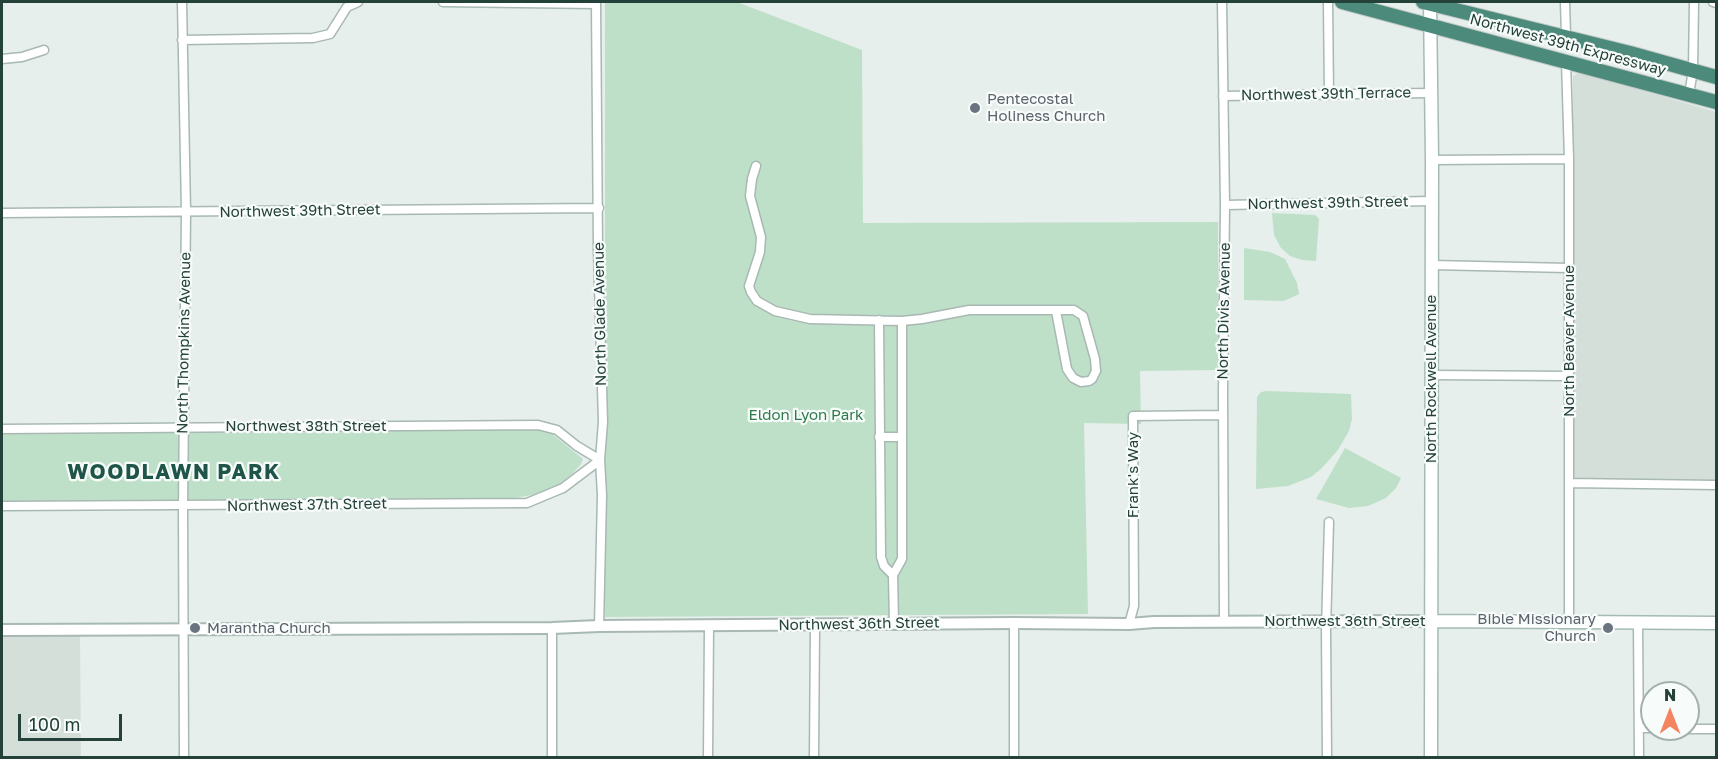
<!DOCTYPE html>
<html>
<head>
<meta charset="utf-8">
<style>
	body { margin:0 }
	#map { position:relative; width:1718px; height:759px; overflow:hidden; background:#e6efeb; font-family:"Golos Text",sans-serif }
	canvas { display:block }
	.frame { position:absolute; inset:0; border:3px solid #24423a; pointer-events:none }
	.north { position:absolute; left:1640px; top:681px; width:60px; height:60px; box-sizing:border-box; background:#f7fbf9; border:2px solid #a3b1ad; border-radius:50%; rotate:0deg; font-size:16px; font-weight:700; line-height:24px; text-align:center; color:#24423a }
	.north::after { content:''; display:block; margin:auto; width:21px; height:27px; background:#f4845f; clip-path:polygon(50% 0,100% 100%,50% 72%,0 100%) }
	.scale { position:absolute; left:18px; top:714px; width:104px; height:27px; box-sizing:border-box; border:3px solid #24423a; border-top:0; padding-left:8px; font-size:18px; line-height:21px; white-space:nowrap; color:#24423a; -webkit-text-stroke:4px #f7fbf9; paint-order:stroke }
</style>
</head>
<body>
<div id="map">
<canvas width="1718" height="759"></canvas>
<div class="frame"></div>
<div class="north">N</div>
<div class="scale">100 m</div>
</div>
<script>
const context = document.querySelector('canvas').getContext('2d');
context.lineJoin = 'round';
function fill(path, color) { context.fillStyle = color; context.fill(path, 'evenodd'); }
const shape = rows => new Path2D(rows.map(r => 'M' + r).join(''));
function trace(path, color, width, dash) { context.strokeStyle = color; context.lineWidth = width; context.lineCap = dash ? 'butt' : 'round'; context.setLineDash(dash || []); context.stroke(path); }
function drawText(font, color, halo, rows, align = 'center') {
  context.font = font + ' "Golos Text",sans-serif'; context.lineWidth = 4.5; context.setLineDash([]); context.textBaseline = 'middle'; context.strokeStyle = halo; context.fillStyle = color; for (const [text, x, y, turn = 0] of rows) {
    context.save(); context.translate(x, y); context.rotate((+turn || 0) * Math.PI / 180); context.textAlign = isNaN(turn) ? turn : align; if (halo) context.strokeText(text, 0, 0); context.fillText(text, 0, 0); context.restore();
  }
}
const built = shape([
	[1580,72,1716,112,1716,481,1573,480,1573,76],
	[80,635,81,757,2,757,2,636]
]);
const green = shape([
	[605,2,737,2,862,50,863,223,1218,222,1218,370,1140,371,1141,424,1084,423,1088,614,605,617],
	[1272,213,1315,215,1319,219,1316,261,1302,260,1290,256,1281,248,1274,235],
	[1244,248,1270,252,1285,259,1297,283,1299,294,1284,301,1244,300],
	[1267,391,1351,394,1352,419,1349,431,1338,450,1321,469,1311,477,1288,486,1256,489,1257,397,1261,392],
	[525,427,551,433,583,459,581,464,573,473,556,487,532,495,509,499,416,498,179,503,2,501,2,434,180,430,221,433,292,433],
	[1345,448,1401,478,1396,488,1386,498,1368,506,1349,508,1316,499]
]);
const minor = shape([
	[182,2,186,212,183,506,184,758],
	[443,2,596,4],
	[596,2,598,250,603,422,600,460,602,495,599,626],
	[1222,2,1225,205,1223,393,1224,621],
	[1328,2,1329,95],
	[1565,2,1566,36],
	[1713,2,1716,3],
	[182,40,313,38,330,34,347,7,358,2],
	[2,59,22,57,44,50],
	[1566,61,1569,159,1569,622],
	[1689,95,1693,70,1694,2],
	[1223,96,1430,93],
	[1432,160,1569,159],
	[756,166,752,179,750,196,761,237,760,252,749,286,751,292,757,301,775,311,810,319,902,321,922,319,969,310,1074,310,1083,316,1095,359,1096,371,1092,379,1089,381,1081,382,1073,378,1067,369,1056,311],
	[1225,205,1431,201],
	[2,213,599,208],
	[1431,265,1569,268],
	[879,320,881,557,884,566,893,575],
	[1432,375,1568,376],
	[2,429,538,425,557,430,577,446,600,460,563,488,527,503,2,506],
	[879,437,902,437],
	[1569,483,1716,485],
	[1638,622,1639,758],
	[1014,623,1014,758],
	[894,624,893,575,902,559,902,321],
	[1129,624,1134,606,1133,416,1223,415],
	[1639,728,1652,728],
	[1688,729,1716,729],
	[552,758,552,628],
	[708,758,709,625],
	[814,758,815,625],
	[1327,758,1326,629,1329,522]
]);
const tertiary = shape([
	[2,630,552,628,599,626,1014,623,1129,624,1154,622,1431,621]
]);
const secondary = shape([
	[1430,2,1432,160,1431,758],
	[1431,621,1716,623]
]);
const trunk = shape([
	[1342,2,1716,102],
	[1423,2,1630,53,1716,77]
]);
const markers = [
	[975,108,6,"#6b7280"],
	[195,628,6,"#6b7280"],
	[1608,628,6,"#6b7280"]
];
const streetNames = [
	["Northwest 39th Expressway",1568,45,15],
	["Northwest 39th Terrace",1326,94,-1],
	["Northwest 39th Street",1328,203,-1],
	["Northwest 39th Street",300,211,-1],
	["North Divis Avenue",1224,311,-89],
	["North Glade Avenue",600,314,-91],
	["North Beaver Avenue",1569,341,-90],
	["North Thompkins Avenue",184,343,-89],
	["North Rockwell Avenue",1431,379,-90],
	["Northwest 38th Street",306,426],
	["Frank's Way",1133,475,-90],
	["Northwest 37th Street",307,505,-1],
	["Northwest 36th Street",1345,621],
	["Northwest 36th Street",859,624,-1]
];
const worshipNames = [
	["Pentecostal",987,99],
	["Holiness Church",987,116],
	["Bible Missionary",1596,619,"right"],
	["Church",1596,636,"right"],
	["Marantha Church",207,628]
];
const parkNames = [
	["Eldon Lyon Park",806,415]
];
const districtNames = [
	["WOODLAWN PARK",174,472]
];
fill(built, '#d4dfda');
fill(green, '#bfe0c8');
trace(minor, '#a8b8b2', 11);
trace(tertiary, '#a8b8b2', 14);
trace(secondary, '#a4bbb3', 15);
trace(trunk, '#c2cac8', 16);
trace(minor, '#fff', 8);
trace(tertiary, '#fff', 10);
trace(secondary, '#fff', 12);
trace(trunk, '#4c8a7c', 14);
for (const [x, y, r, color] of markers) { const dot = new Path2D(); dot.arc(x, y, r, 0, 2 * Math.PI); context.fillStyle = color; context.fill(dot); trace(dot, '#f7fbf9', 2); }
drawText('15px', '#24423a', '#f7fbf9', streetNames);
drawText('15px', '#5b616d', '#f7fbf9', worshipNames, 'left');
drawText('15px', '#2d7a4b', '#f7fbf9', parkNames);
context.letterSpacing = '1.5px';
drawText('bold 21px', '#1f5548', '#f7fbf9', districtNames);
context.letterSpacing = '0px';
</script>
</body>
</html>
